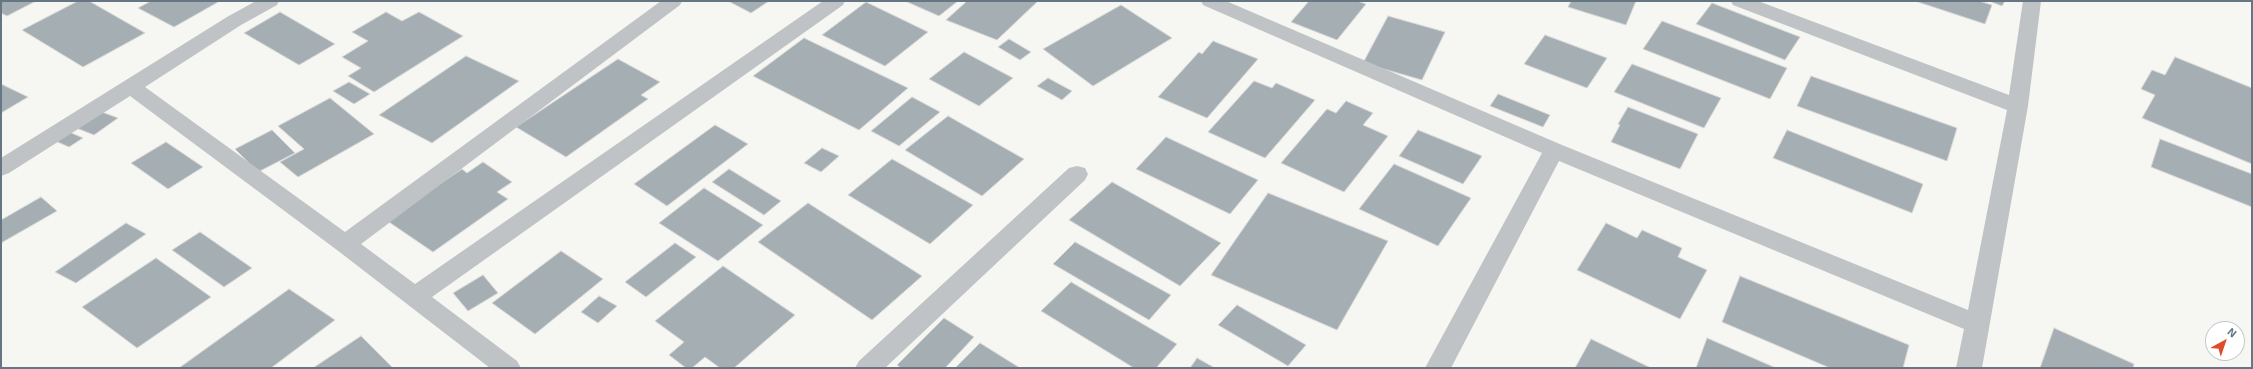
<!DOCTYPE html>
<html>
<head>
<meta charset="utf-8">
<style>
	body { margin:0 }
	#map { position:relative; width:2253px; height:369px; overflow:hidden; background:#f6f6f2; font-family:"Exo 2",sans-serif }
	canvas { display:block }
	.frame { position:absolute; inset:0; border:2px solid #667783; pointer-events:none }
	.north { position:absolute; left:2205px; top:321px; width:40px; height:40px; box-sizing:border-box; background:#fff; border:1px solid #c2c9cd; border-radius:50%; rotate:40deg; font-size:11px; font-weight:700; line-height:16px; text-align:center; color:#667783 }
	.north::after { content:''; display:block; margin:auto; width:14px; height:18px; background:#de4c2a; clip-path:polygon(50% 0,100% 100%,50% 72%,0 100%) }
</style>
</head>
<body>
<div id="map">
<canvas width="2253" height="369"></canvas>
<div class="frame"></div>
<div class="north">N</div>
</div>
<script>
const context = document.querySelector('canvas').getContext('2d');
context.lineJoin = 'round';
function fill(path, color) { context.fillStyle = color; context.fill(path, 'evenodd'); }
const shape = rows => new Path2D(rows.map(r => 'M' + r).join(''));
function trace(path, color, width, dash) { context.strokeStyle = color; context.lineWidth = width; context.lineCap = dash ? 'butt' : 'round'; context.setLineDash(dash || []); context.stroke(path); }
const building = shape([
	[1,1,36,1,7,16,1,13,1,1],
	[78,1,89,1,145,33,83,67,22,30,78,1],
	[151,1,220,1,174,27,138,8,151,1],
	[728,1,769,1,751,13,728,1],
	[905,1,958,1,939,16,905,1],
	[967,1,1038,1,997,40,946,20,967,1],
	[1309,1,1357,1,1366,4,1337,40,1291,22,1309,1],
	[1571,1,1636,1,1626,25,1568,7,1571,1],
	[1915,1,1979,1,1992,5,1985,24,1915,1],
	[1989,1,2005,1,2002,6,1989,1],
	[866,2,928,32,885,66,822,35,866,2],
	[1712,3,1800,37,1785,60,1696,24,1712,3],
	[1121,5,1172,38,1093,86,1043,49,1121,5],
	[280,12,335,44,299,65,244,33,280,12],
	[386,12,402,21,419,12,463,36,374,92,348,76,361,68,342,57,368,41,352,32,386,12],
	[1388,16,1445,32,1422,80,1363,63,1388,16],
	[1662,21,1787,68,1770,99,1643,49,1662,21],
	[1545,35,1607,58,1587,88,1524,64,1545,35],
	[804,38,908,88,859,130,753,76,804,38],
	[1009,39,1031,52,1020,60,998,47,1009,39],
	[1213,41,1258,59,1207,118,1158,97,1199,52,1202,54,1213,41],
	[964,52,1013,78,979,106,929,79,964,52],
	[466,56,519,81,432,143,379,115,466,56],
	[2175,57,2252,88,2252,164,2142,118,2155,95,2141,89,2152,70,2165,75,2175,57],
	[618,59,660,82,641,95,648,99,566,157,516,127,618,59],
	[1632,64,1721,98,1704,128,1614,92,1632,64],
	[1811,76,1957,128,1947,161,1797,106,1811,76],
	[1048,78,1072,91,1062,100,1037,86,1048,78],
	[1254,81,1272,88,1276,83,1315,100,1265,158,1208,132,1254,81],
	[349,82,370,94,354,104,333,91,349,82],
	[1,84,28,97,1,113,1,84],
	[1498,94,1550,115,1543,127,1490,106,1498,94],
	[912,97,940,112,899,146,871,131,912,97],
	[330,98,374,134,298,177,280,162,304,149,278,126,330,98],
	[1346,101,1373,113,1363,125,1388,136,1344,192,1281,163,1327,109,1336,113,1346,101],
	[1628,107,1698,134,1680,169,1611,142,1620,125,1618,124,1628,107],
	[99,111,118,118,94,135,74,127,99,111],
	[948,116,1024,159,982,196,905,150,948,116],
	[715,125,748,144,667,206,634,184,715,125],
	[272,130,295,153,258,172,235,149,272,130],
	[1418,130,1482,156,1463,184,1399,156,1418,130],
	[1787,130,1923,184,1912,213,1773,158,1787,130],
	[67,131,83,138,69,147,53,140,67,131],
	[1166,137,1258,180,1230,214,1136,169,1166,137],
	[2160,139,2252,174,2252,207,2151,167,2160,139],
	[166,142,203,167,168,189,131,163,166,142],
	[822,148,839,156,821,172,804,163,822,148],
	[892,159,973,205,930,244,848,195,892,159],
	[483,162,512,182,497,192,508,199,433,252,386,220,462,169,467,173,483,162],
	[1394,164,1471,198,1438,246,1359,209,1394,164],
	[729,169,781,201,764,215,712,182,729,169],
	[1112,182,1221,243,1180,286,1069,220,1112,182],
	[704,188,763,225,718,261,659,223,704,188],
	[1268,193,1388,241,1337,330,1211,275,1268,193],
	[41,197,57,211,1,243,1,220,41,197],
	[808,203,922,276,872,320,758,242,808,203],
	[126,223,146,234,76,283,55,272,126,223],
	[1606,223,1637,238,1642,230,1682,248,1678,257,1707,270,1680,319,1577,270,1606,223],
	[200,232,252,268,224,287,172,250,200,232],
	[1075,242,1171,295,1149,320,1053,264,1075,242],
	[675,243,696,257,646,297,625,282,675,243],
	[561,251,603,279,535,334,492,303,561,251],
	[156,258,211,297,137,348,82,307,156,258],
	[723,266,795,315,734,368,720,368,705,357,692,368,686,368,669,355,684,342,655,321,723,266],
	[483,275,498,293,468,311,453,293,483,275],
	[1740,276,1909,345,1903,368,1830,368,1722,322,1740,276],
	[1071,282,1177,344,1156,368,1134,368,1041,311,1071,282],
	[289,289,335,320,271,368,179,368,289,289],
	[599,296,617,306,598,323,581,312,599,296],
	[1237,305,1306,345,1288,366,1218,325,1237,305],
	[944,318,974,337,945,368,901,368,897,365,944,318],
	[2054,328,2134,364,2133,368,2040,368,2054,328],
	[361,336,393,368,313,368,361,336],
	[1707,338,1776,368,1696,368,1707,338],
	[1591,339,1651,368,1575,368,1591,339],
	[980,343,1020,368,955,368,980,343],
	[1197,358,1215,368,1190,368,1197,358]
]);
const minor = shape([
	[256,1,279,1,277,5,241,25,145,87,345,232,661,1,682,1,680,5,361,244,415,284,823,1,845,1,843,5,432,297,517,361,521,368,490,368,337,250,130,96,9,173,1,176,1,158,227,17,256,1],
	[1201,1,1226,1,1562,145,1968,310,2007,110,1733,5,1731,1,1758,1,2009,95,2023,1,2041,1,2028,106,1982,368,1956,368,1964,329,1559,161,1451,368,1425,368,1542,153,1203,5,1201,1],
	[1077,166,1085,168,1088,174,1085,180,885,368,855,368,859,361,1069,168,1077,166]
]);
fill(building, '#a5aeb3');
trace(building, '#d7d7d5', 1);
fill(minor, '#bfc3c6');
</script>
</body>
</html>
